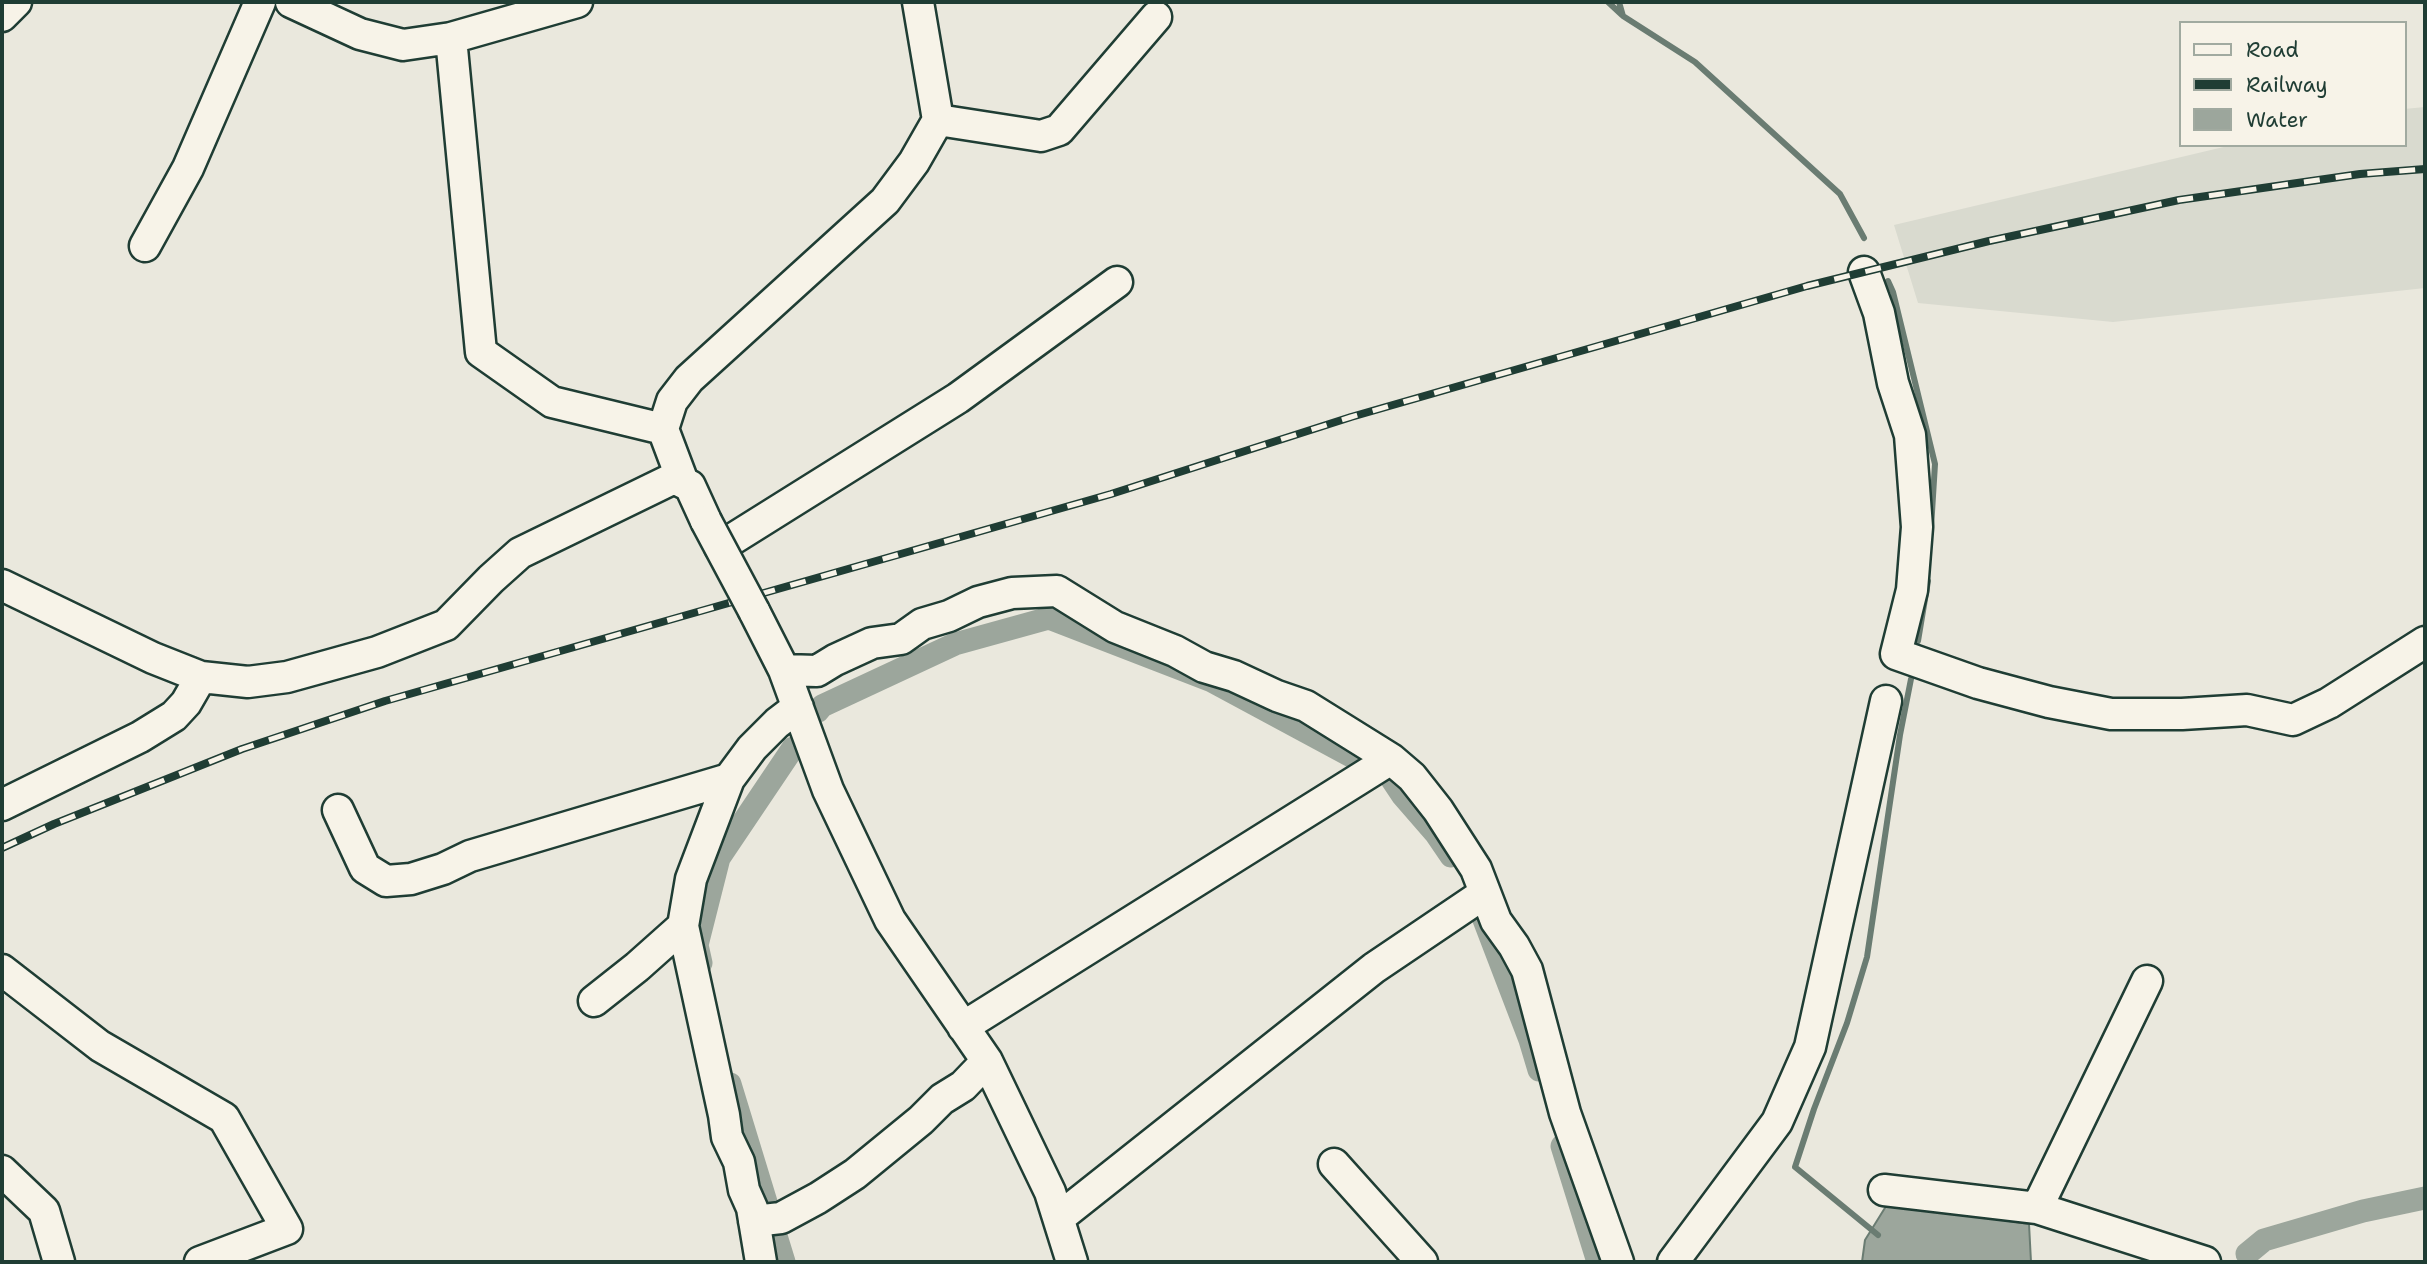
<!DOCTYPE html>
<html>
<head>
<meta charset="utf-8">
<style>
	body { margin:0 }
	#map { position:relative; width:2427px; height:1264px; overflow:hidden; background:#eae8dd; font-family:"Shantell Sans",sans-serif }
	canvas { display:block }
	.frame { position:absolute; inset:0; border:4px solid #1f3d34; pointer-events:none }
	.legend { position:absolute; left:2179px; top:21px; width:228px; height:126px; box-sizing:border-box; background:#f7f3e8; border:2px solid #a1aaa0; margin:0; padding:9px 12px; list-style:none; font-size:21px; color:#1f3d34 }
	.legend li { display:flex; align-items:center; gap:14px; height:35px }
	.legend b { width:35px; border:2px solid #a1aaa0 }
</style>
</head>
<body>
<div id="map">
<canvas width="2427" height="1264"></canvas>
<div class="frame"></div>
<ul class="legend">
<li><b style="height:9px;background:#f7f3e8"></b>Road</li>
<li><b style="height:9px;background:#1f3d34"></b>Railway</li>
<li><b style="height:19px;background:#9ca69c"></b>Water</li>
</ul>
</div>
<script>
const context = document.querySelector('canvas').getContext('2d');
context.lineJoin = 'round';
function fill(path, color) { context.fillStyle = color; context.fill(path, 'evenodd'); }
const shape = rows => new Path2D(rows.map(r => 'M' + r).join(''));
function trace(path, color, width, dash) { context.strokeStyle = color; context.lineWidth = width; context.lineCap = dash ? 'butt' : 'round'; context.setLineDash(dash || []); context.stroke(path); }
const built = shape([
	[2425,107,2425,288,2113,322,1918,303,1894,225,2232,145,2404,145,2404,109]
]);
const water = shape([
	[1888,1203,2029,1224,2031,1262,1862,1262,1865,1240,1888,1203]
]);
const stream = shape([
	[1608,2,1622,15],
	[1619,2,1623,16,1695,62,1840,194,1864,238],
	[1888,281,1893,292,1935,464,1931,528],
	[1918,641,1928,581],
	[1878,1235,1795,1167,1814,1109,1847,1023,1867,957,1900,735,1911,679]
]);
const canal = shape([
	[818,711,822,706,955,644,1049,618,1212,681,1355,758],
	[1389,775,1403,796,1436,834,1451,856],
	[1481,912,1530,1040,1539,1070],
	[701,963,697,945,719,858,793,748],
	[730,1084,766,1202],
	[1562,1146,1598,1262],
	[776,1236,784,1262],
	[2247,1254,2264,1240,2363,1211,2425,1198]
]);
const minor = shape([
	[291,2,360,34,403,45,451,38,577,2],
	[2,16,16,2],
	[451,38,481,352,552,402,663,429],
	[938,120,1041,136,1059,130,1156,17],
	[145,246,188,168,260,2],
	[1864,272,1879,313,1893,383,1910,435,1917,527,1912,590,1896,654,1978,683,2049,702,2111,714,2182,714,2247,710,2293,720,2329,703,2425,642],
	[683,482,663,429,672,401,689,379,885,201,914,162,938,120,918,2],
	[720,547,958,398,1117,282],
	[2,585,153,658,201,677,248,682,287,677,377,652,446,625,491,579,520,553,670,480,678,480,690,486,706,521],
	[754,611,784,670,828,790,890,920,987,1061,1050,1192,1072,1262],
	[784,670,817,671,835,660,872,643,901,639,922,624,949,616,978,602,1012,593,1057,591,1115,627,1175,651,1204,667,1234,676,1277,696,1306,706,1391,759,1412,777,1438,810,1476,869,1496,921,1514,946,1527,970,1565,1113,1618,1262],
	[2,805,140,737,174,716,186,703,201,677],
	[338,810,365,868,386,881,411,879,443,869,470,856,729,779],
	[2,970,100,1046,224,1118,287,1229,200,1262],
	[594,1001,637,967,683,926],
	[963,1027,1391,759],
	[1334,1164,1422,1262],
	[2,1171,44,1211,59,1262],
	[1884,1190,2037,1208,2205,1262],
	[2037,1208,2147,981],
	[1060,1217,1374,968,1485,893],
	[754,1221,781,1218,818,1198,855,1174,921,1120,942,1099,963,1086,987,1061],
	[761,1262,752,1208,744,1190,739,1162,727,1137,724,1115,683,926,691,879,729,779,752,748,777,723,798,707],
	[1673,1262,1777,1122,1810,1047,1886,701]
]);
const rail = shape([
	[2,848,54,824,242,749,385,701,1111,494,1351,417,1807,286,1989,241,2179,200,2360,174,2425,169]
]);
const minorBridge = shape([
	[706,521,754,611]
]);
fill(built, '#d9dacf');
fill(water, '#9ca69c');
trace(water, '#6a7c72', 2);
trace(stream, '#6a7c72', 6);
trace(canal, '#9ca69c', 23);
trace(minor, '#1f3d34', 35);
trace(minor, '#f7f3e8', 30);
trace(rail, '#1f3d34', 8);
trace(rail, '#f7f3e8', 5, [16]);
trace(minorBridge, '#1f3d34', 35, []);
trace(minorBridge, '#f7f3e8', 30);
</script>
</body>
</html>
